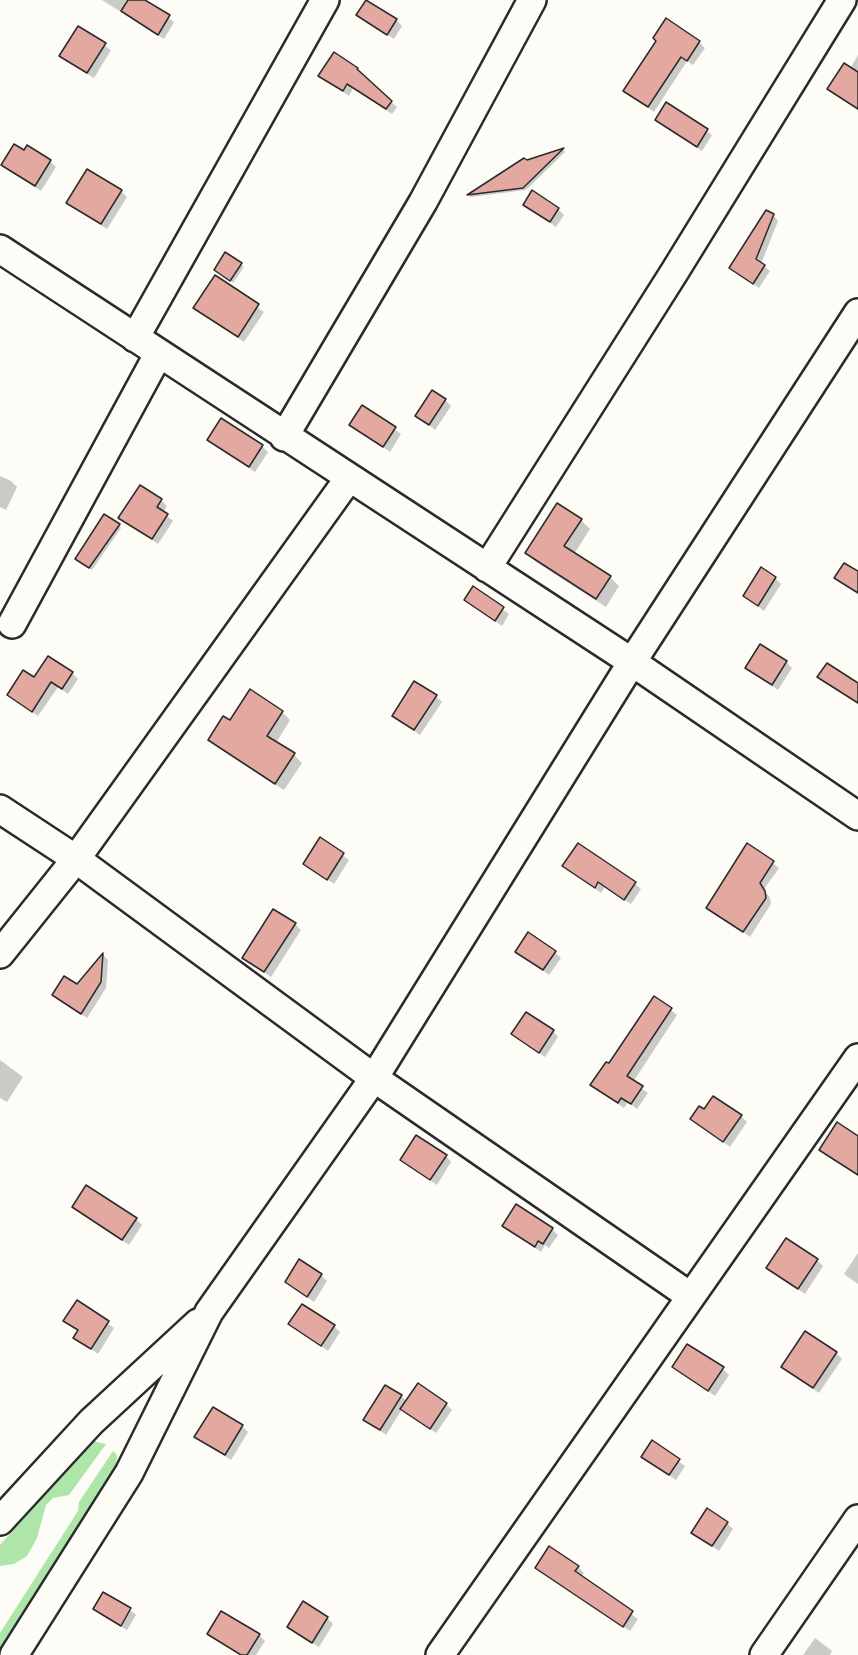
<!DOCTYPE html>
<html>
<head>
<meta charset="utf-8">
<style>
	body { margin:0 }
	canvas { display:block; background:#fdfcf7 }
</style>
</head>
<body>
<canvas width="858" height="1655"></canvas>
<script>
const context = document.querySelector('canvas').getContext('2d');
context.lineJoin = 'round';
function fill(path, color) { context.fillStyle = color; context.fill(path, 'evenodd'); }
const shape = rows => new Path2D(rows.map(r => 'M' + r).join(''));
function trace(path, color, width, dash) { context.strokeStyle = color; context.lineWidth = width; context.lineCap = dash ? 'butt' : 'round'; context.setLineDash(dash || []); context.stroke(path); }
const green = shape([
	[93,1441,106,1444,69,1495,53,1498,46,1505,37,1538,27,1556,14,1564,0,1566,0,1545],
	[113,1451,117,1455,116,1467,0,1648,0,1633,78,1511,79,1502]
]);
const shadow = shape([
	[102,0,144,0,174,22,164,39],
	[358,15,396,20,402,26,394,39],
	[79,28,111,50,94,78,67,62,61,56],
	[699,42,705,48,693,65,687,61,654,112,625,91],
	[858,55,858,109,829,89,850,69],
	[357,69,362,76,397,107,392,114,353,88,349,96,320,76],
	[667,104,712,135,702,151,656,120],
	[563,150,565,152,526,190,471,197,469,196,524,160,527,162],
	[50,161,56,167,41,191,9,171,3,165],
	[121,191,127,197,107,229,74,208,68,202],
	[525,204,558,209,564,215,556,227],
	[773,215,778,221,761,264,770,271,759,288,731,268],
	[226,254,244,267,233,283,218,272],
	[216,277,264,312,244,342,195,308],
	[445,400,451,406,435,430,417,415],
	[362,407,401,434,390,452,351,425],
	[209,440,262,446,268,452,255,472],
	[0,476,11,481,17,487,6,510,0,507],
	[161,500,167,506,163,513,173,521,158,544,120,517],
	[581,520,590,529,574,554,610,577,619,586,606,607,536,562,527,553],
	[119,525,121,528,92,570,80,562],
	[775,578,781,584,764,611,745,596],
	[474,589,509,614,502,626,466,600],
	[786,662,792,668,778,690,747,668],
	[72,673,78,679,68,694,58,687,38,716,9,695,34,679],
	[819,677,858,684,858,704,825,683],
	[250,691,282,712,290,720,276,743,294,755,302,763,284,790,218,747,210,739,230,722],
	[436,696,442,702,420,735,394,716],
	[320,839,349,860,334,884,305,864],
	[748,845,779,868,764,889,770,898,771,904,750,937,708,908],
	[564,866,635,884,641,889,631,904,605,887,601,893],
	[295,924,301,930,271,977,244,958],
	[517,951,555,952,561,958,549,975],
	[103,955,108,960,106,988,87,1018,54,995,78,986],
	[671,1010,677,1015,633,1082,648,1093,637,1109,628,1102,624,1108,598,1090,609,1065],
	[553,1031,558,1037,545,1057,513,1034],
	[0,1060,23,1077,7,1102,0,1098],
	[705,1111,741,1116,747,1122,730,1147,692,1119],
	[858,1138,858,1176,821,1150],
	[446,1156,451,1162,437,1185,402,1160],
	[74,1207,136,1219,142,1225,129,1245,80,1213],
	[504,1226,552,1229,558,1235,549,1248,545,1245,541,1252],
	[858,1253,858,1284,844,1274],
	[817,1260,823,1266,805,1294,768,1268],
	[321,1275,327,1281,314,1302,286,1282],
	[77,1302,114,1328,98,1354,75,1337,79,1332,65,1321],
	[290,1324,334,1326,340,1332,328,1351],
	[836,1353,842,1359,819,1393,783,1367],
	[674,1367,723,1369,729,1375,715,1396],
	[401,1396,407,1402,446,1404,452,1410,436,1433,402,1409,386,1435,365,1420],
	[242,1426,248,1432,231,1460,202,1442,196,1436],
	[653,1443,685,1466,676,1480,643,1457],
	[727,1523,733,1529,719,1551,693,1532],
	[578,1567,584,1573,581,1577,638,1619,630,1631,535,1568],
	[95,1609,130,1610,136,1615,127,1630,101,1615],
	[327,1618,333,1624,319,1647,295,1633,289,1627],
	[208,1634,259,1635,265,1641,256,1655,240,1655,214,1639],
	[815,1638,832,1651,830,1655,803,1655]
]);
const building = shape([
	[128,0,145,0,170,15,158,35,121,11,128,0],
	[366,0,397,19,387,35,356,15,366,0],
	[666,18,700,41,687,61,681,57,648,107,623,91,656,41,653,38,666,18],
	[78,26,106,43,87,73,59,56,78,26],
	[334,52,358,68,357,69,392,101,386,109,347,84,343,91,318,76,334,52],
	[844,63,858,72,858,109,827,89,844,63],
	[666,102,708,129,697,147,655,120,666,102],
	[14,144,24,150,27,145,51,160,35,186,1,165,14,144],
	[564,148,523,188,467,195,524,158,527,160,564,148],
	[87,169,122,190,101,224,66,203,87,169],
	[532,190,559,208,550,222,523,205,532,190],
	[766,210,774,214,756,259,765,265,753,284,729,268,766,210],
	[225,252,242,263,230,281,214,270,225,252],
	[215,275,259,304,238,337,193,308,215,275],
	[432,390,446,399,429,425,415,416,432,390],
	[362,405,396,427,383,447,349,425,362,405],
	[221,418,263,445,249,467,207,440,221,418],
	[140,485,162,499,157,507,168,514,152,539,118,518,140,485],
	[557,503,582,519,564,546,611,576,596,599,525,553,557,503],
	[104,514,120,524,89,568,75,559,104,514],
	[844,563,858,571,858,593,834,578,844,563],
	[761,567,776,577,758,606,743,596,761,567],
	[473,586,504,607,495,621,464,600,473,586],
	[760,644,787,661,772,685,745,668,760,644],
	[48,656,73,672,62,689,51,682,32,712,7,695,23,670,34,677,48,656],
	[827,663,858,683,858,703,817,677,827,663],
	[414,681,437,695,414,730,392,716,414,681],
	[250,689,283,711,267,736,295,753,275,784,208,740,223,716,230,720,250,689],
	[320,837,344,853,327,880,303,864,320,837],
	[578,843,636,882,624,900,598,882,595,888,562,866,578,843],
	[747,843,774,861,760,883,765,891,766,898,743,932,706,908,747,843],
	[273,909,296,923,264,972,242,958,273,909],
	[528,932,556,951,543,970,515,952,528,932],
	[103,953,101,982,81,1014,52,995,64,976,77,984,103,953],
	[654,996,672,1008,627,1076,643,1086,631,1104,621,1098,618,1103,590,1085,606,1062,609,1063,654,996],
	[526,1012,554,1030,539,1053,511,1034,526,1012],
	[713,1096,742,1115,723,1142,690,1119,699,1106,704,1109,713,1096],
	[837,1122,858,1136,858,1175,819,1150,837,1122],
	[416,1135,447,1155,430,1180,400,1160,416,1135],
	[86,1185,137,1218,122,1240,72,1207,86,1185],
	[516,1204,553,1228,543,1244,538,1241,535,1247,502,1226,516,1204],
	[786,1238,818,1259,798,1289,766,1268,786,1238],
	[299,1259,322,1274,307,1297,285,1282,299,1259],
	[77,1300,109,1321,91,1349,73,1338,78,1330,63,1321,77,1300],
	[302,1304,335,1325,321,1346,288,1324,302,1304],
	[805,1331,837,1352,813,1388,781,1367,805,1331],
	[687,1344,724,1367,708,1391,672,1367,687,1344],
	[418,1383,447,1403,430,1429,400,1409,418,1383],
	[385,1385,402,1395,380,1430,363,1420,385,1385],
	[213,1407,243,1425,225,1455,194,1437,213,1407],
	[652,1440,680,1459,669,1475,641,1457,652,1440],
	[707,1508,728,1522,712,1546,691,1533,707,1508],
	[549,1546,579,1566,575,1571,633,1611,623,1627,535,1568,549,1546],
	[103,1592,131,1608,121,1626,93,1609,103,1592],
	[303,1601,328,1617,312,1643,287,1627,303,1601],
	[221,1611,260,1634,247,1655,241,1655,207,1634,221,1611]
]);
const street = shape([
	[0,249,632,662,858,816],
	[135,338,325,0],
	[284,437,423,202,532,0],
	[487,568,675,271,842,0],
	[12,624,159,353],
	[0,809,76,859,374,1078,690,1296],
	[0,954,76,859,349,478],
	[0,1521,91,1422,198,1323],
	[14,1655,129,1473,209,1312,374,1078,632,662,858,313],
	[440,1655,858,1058],
	[764,1655,858,1519]
]);
fill(green, '#aee5a9');
fill(shadow, '#0003');
fill(building, '#e3a9a0');
trace(building, '#2b2b2b', 1.5);
trace(street, '#2b2b2b', 32);
trace(street, '#fdfcf7', 27);
</script>
</body>
</html>
